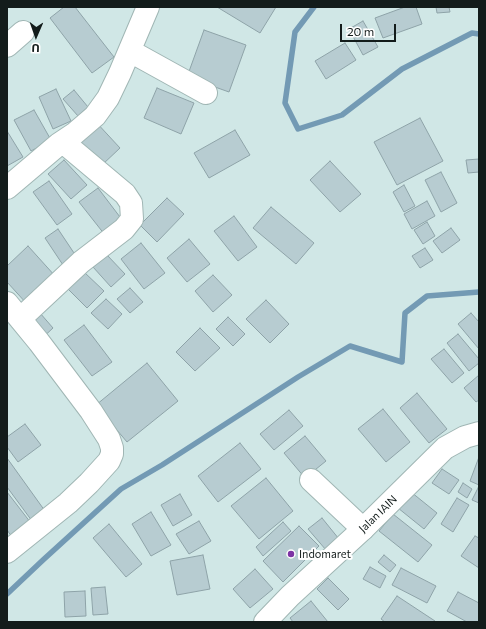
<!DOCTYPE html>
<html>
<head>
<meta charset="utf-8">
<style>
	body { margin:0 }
	#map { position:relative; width:486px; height:629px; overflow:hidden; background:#d0e7e6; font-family:Commissioner,sans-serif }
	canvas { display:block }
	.frame { position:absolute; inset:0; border:8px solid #131c1b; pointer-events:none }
	.north { position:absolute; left:16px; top:16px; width:40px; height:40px; -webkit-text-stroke:3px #fff; paint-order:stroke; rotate:182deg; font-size:11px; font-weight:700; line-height:16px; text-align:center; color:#131c1b }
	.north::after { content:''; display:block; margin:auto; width:14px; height:18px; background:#131c1b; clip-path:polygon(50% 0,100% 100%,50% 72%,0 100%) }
	.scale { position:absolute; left:340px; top:24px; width:56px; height:18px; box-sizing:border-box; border:2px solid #131c1b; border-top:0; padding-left:5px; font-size:12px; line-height:14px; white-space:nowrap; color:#131c1b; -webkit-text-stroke:3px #fff; paint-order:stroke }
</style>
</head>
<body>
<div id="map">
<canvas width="486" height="629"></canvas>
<div class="frame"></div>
<div class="north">U</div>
<div class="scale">20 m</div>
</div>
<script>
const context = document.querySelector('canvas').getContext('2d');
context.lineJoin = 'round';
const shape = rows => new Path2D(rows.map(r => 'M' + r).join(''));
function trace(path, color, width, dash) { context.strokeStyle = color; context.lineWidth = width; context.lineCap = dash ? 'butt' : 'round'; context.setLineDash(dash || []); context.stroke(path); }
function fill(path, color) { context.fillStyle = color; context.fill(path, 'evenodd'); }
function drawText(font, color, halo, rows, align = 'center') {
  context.font = font + ' Commissioner,sans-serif'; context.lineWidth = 4; context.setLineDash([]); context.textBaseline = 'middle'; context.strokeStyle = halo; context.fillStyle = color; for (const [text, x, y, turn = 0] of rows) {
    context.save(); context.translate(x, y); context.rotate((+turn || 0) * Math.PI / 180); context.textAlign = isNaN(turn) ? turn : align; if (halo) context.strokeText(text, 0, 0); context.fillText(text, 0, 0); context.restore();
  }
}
const stream = shape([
	[314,7,295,32,285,103,298,129,342,115,402,69,472,33,479,34],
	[7,594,43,560,121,489,162,465,298,377,350,346,402,362,405,313,427,296,479,292]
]);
const building = shape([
	[64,7,75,7,114,57,92,73,50,18,64,7],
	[217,7,276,7,260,33,217,7],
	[405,7,416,7,422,24,383,38,375,18,405,7],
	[436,7,449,7,450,12,437,13,436,7],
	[363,21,378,47,363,55,349,29,363,21],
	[204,30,246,45,229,92,187,77,204,30],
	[345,43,356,60,326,79,315,61,345,43],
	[157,88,194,103,181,134,144,118,157,88],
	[56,89,71,121,53,129,39,97,56,89],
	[74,90,88,107,78,116,63,99,74,90],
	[34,110,51,140,31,151,14,120,34,110],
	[420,118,443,161,397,185,374,142,420,118],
	[95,121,120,148,102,165,77,138,95,121],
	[235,130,250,155,209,178,194,153,235,130],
	[7,131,23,157,7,166,7,131],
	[479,159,479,172,468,173,466,160,479,159],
	[64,160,87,185,71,199,48,174,64,160],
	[330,161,361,194,340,212,310,180,330,161],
	[441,172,457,203,441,212,425,180,441,172],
	[49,181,72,214,57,225,33,192,49,181],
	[404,185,415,206,404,212,393,192,404,185],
	[98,188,123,221,105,235,79,202,98,188],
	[167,198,184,214,157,242,140,225,167,198],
	[427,201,435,216,412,229,404,214,427,201],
	[271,207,314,243,296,264,253,228,271,207],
	[234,216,257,247,238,261,214,231,234,216],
	[427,222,435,236,423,244,414,230,427,222],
	[451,228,460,240,442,253,433,241,451,228],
	[58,229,76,256,63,265,45,238,58,229],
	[189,239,210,264,187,282,167,258,189,239],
	[141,243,165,273,144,289,121,259,141,243],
	[28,246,56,277,27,304,7,282,7,266,28,246],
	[425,248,433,260,420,268,412,256,425,248],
	[107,255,125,274,111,287,93,267,107,255],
	[84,272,104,291,87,308,68,289,84,272],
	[213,275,232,295,213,312,195,291,213,275],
	[130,288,143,302,130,313,117,299,130,288],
	[106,299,122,314,108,329,91,313,106,299],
	[266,300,289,324,270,343,246,319,266,300],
	[40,313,53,328,39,341,25,325,40,313],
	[471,313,479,322,479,349,458,324,471,313],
	[228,317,245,334,233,346,216,329,228,317],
	[84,325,112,362,92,376,64,340,84,325],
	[200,328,220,348,195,371,176,352,200,328],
	[458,334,479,359,479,363,469,371,447,343,458,334],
	[444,349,464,373,452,383,431,359,444,349],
	[147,363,178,401,127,442,96,405,147,363],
	[479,375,479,400,476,402,464,388,479,375],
	[417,393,447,429,429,443,400,408,417,393],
	[383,409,410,442,386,462,358,429,383,409],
	[289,410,303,426,274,450,260,434,289,410],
	[25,424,41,445,18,462,7,447,7,437,25,424],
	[305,436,326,461,305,478,284,453,305,436],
	[240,443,261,469,218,502,198,476,240,443],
	[479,457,479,485,470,481,479,457],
	[7,458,45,511,32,521,7,487,7,458],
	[442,469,459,480,449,494,432,483,442,469],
	[266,478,293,511,259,539,231,506,266,478],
	[463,483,472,489,467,498,458,492,463,483],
	[478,488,479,489,479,503,472,500,478,488],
	[7,492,34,527,15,541,7,530,7,492],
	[411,492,437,513,424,529,398,508,411,492],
	[180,494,192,515,173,526,161,505,180,494],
	[457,498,469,505,453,532,441,524,457,498],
	[151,512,171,545,151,556,132,524,151,512],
	[393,514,432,545,418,562,379,531,393,514],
	[322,518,339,539,326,550,308,529,322,518],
	[199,521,211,541,189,554,176,534,199,521],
	[283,522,291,531,263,556,256,547,283,522],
	[109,524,142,564,126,577,93,538,109,524],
	[299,526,319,546,283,582,263,561,299,526],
	[475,536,479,538,479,568,461,556,475,536],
	[203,555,210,589,177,595,170,561,203,555],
	[384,555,396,565,390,572,378,562,384,555],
	[370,567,386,576,380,588,363,579,370,567],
	[401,568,436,586,427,603,392,585,401,568],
	[255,569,273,589,250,608,233,589,255,569],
	[328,578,349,599,338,610,317,589,328,578],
	[105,587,108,614,93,615,91,588,105,587],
	[85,591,86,616,65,617,64,592,85,591],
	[458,592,479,603,479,622,467,622,447,611,458,592],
	[397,596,435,621,434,622,385,622,381,619,397,596],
	[311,601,328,622,293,622,290,618,311,601]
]);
const street = shape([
	[7,46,23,32],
	[130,51,206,93],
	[7,188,59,144,74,134,95,116,108,98,120,73,148,7],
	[7,303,39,342,91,411,109,439,112,448,112,454,109,461,89,483,68,503,7,552],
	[20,319,81,262,124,229,132,219,131,203,125,194,63,142],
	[311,480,363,529]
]);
const secondary = shape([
	[265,622,290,596,363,529,445,448,465,437,479,433]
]);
const markers = [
	[291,554,4,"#7d32a4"]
];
const streetNames = [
	["Jalan IAIN",378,514,-44]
];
const poiNames = [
	["Indomaret",299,554]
];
trace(stream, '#739ab4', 5.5);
fill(building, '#b7ccd1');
trace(building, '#8ea3a8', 1);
trace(street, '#a0b6b4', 24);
trace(secondary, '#a0b6b4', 24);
trace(street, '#fff', 22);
trace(secondary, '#fff', 22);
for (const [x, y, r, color] of markers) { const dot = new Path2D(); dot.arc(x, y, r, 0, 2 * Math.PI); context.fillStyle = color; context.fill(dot); trace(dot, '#fff', 1.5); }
drawText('11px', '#131c1b', '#fff', streetNames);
drawText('11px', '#131c1b', '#fff', poiNames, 'left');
</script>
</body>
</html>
